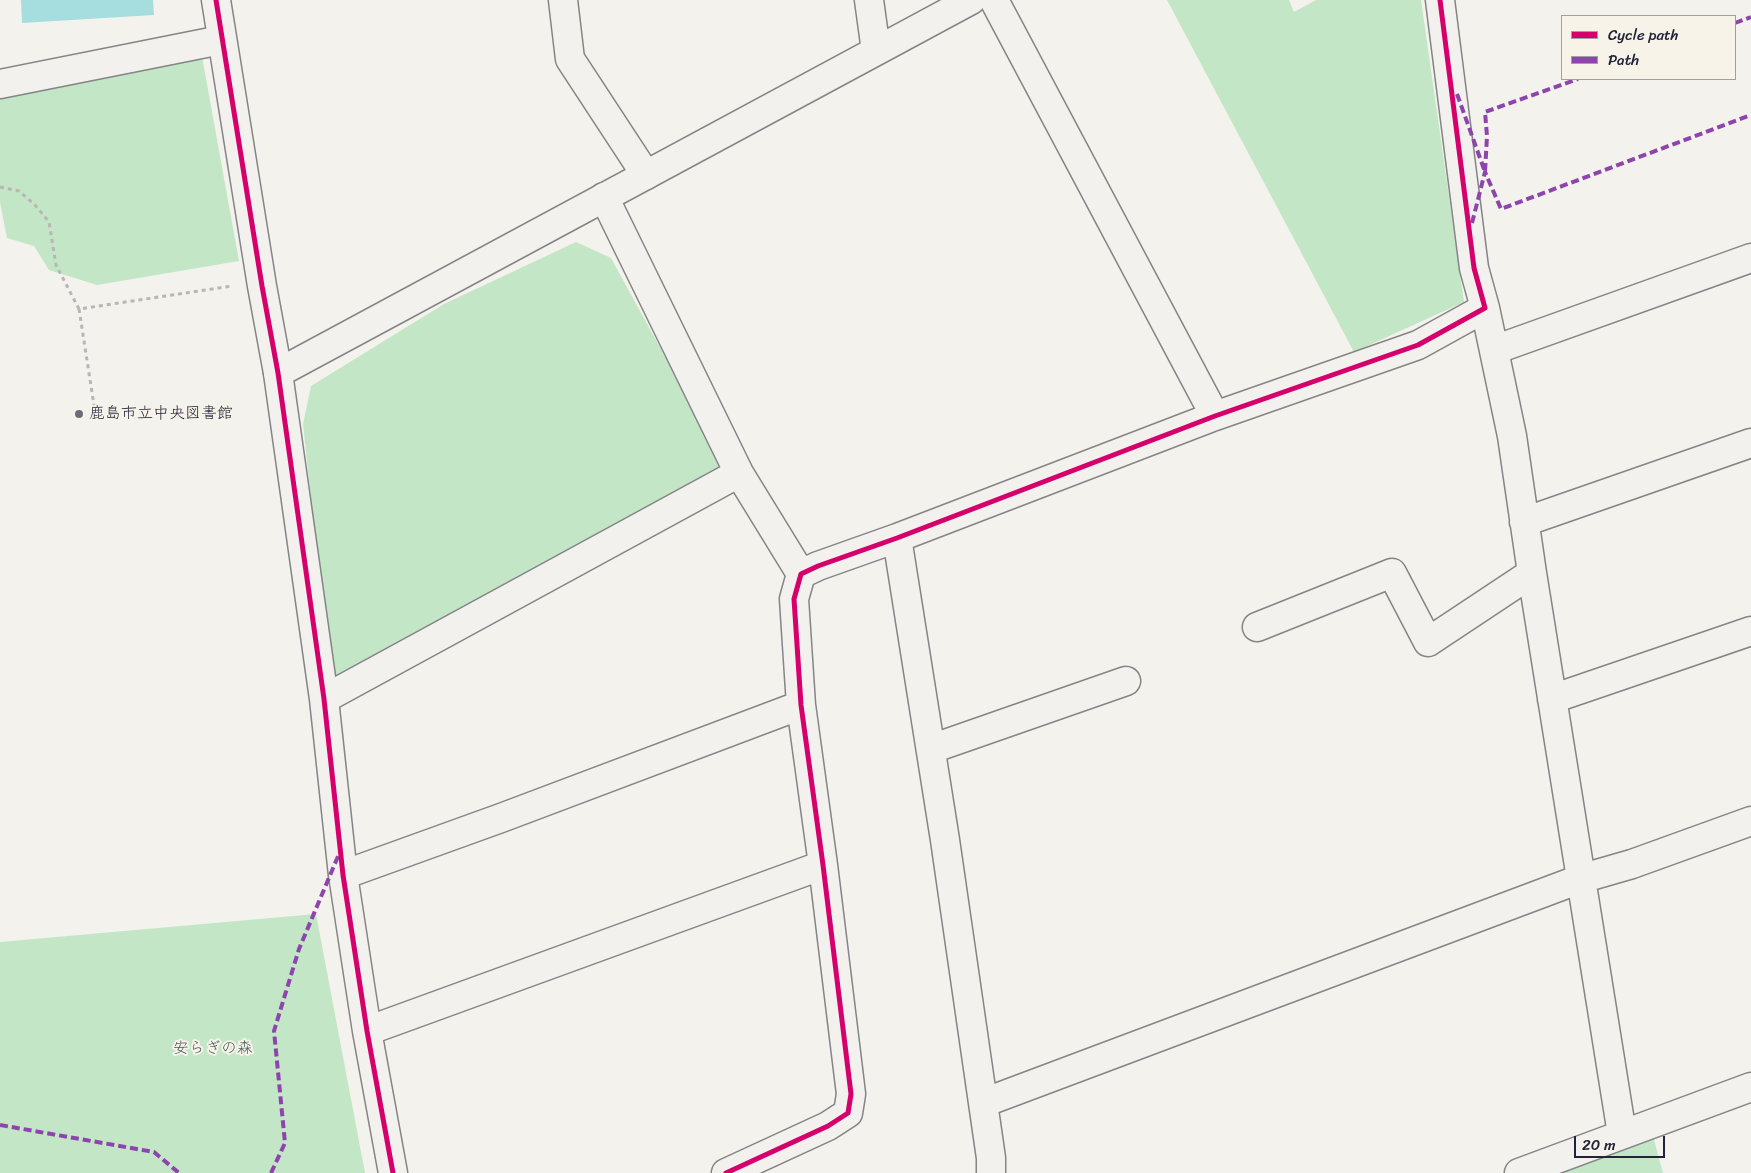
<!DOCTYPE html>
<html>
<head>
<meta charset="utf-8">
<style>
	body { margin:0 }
	#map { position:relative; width:1751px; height:1173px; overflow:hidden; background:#f4f2ec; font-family:Sriracha,sans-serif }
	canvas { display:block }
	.legend { position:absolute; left:1561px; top:15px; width:175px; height:65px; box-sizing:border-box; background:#f7f3e8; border:1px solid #a29fa3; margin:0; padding:6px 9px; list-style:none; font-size:15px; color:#22223b }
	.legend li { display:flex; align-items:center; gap:10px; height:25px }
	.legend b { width:25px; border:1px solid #a29fa3 }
	.scale { position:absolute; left:1574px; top:1136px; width:91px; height:22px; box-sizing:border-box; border:2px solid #22223b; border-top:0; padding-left:6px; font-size:15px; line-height:18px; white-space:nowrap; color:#22223b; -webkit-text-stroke:4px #f7f3e8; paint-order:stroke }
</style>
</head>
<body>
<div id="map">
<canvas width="1751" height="1173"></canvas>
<ul class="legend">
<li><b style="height:6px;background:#d6006c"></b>Cycle path</li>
<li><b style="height:6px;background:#8e44ad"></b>Path</li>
</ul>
<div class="scale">20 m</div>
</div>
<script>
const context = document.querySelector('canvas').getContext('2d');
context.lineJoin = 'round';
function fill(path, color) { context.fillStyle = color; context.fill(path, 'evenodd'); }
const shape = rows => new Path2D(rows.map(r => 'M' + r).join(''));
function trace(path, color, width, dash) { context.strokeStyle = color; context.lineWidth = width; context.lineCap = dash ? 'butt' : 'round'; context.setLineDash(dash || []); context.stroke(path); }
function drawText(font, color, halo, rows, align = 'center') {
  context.font = font + ' Sriracha,"Klee One",sans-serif'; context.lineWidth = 4; context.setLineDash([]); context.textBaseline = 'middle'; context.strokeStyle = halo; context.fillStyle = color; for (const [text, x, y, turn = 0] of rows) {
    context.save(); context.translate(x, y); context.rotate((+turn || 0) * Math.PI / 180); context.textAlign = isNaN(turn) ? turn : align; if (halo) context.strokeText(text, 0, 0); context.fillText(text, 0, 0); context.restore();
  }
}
const green = shape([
	[1167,0,1289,0,1294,12,1316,0,1421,0,1464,302,1354,352],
	[201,51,239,261,97,285,49,270,34,246,7,238,0,202,0,92],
	[576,242,611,258,726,468,331,683,303,424,311,386,444,304],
	[316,914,365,1173,0,1173,0,942],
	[1652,1132,1663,1173,1545,1173]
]);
const water = shape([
	[21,0,153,0,154,15,22,23]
]);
const path = shape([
	[0,187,19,191,35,205,49,222,56,265,79,309,232,286],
	[79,309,96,418]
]);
const minor = shape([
	[216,0,262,286,278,373,324,699,343,875,367,1031,393,1173],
	[563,0,570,59,646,175],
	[994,0,1215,416],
	[604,197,739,473,801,574],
	[1485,308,1512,436,1532,573,1622,1134],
	[1494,350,1751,258],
	[1524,522,1751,443],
	[897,538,945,840,991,1158,991,1173],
	[1257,627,1392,573,1428,642,1532,573],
	[324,699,739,473],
	[1552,699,1751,631],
	[931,749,1126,681],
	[343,875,501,818,801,705],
	[367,1031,823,865],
	[983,1103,1580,879,1632,864,1751,821],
	[726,1173,828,1126,848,1113,851,1094,823,865,801,705,794,599,801,574,818,566,897,538,1215,416,1418,345,1485,308,1474,268,1440,0],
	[1519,1173,1751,1087]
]);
const tertiary = shape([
	[869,0,876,51],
	[0,84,221,40],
	[278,373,971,0]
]);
const quiet = shape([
	[1735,23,1751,17],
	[1457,94,1485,172,1487,136,1485,112,1578,79],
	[1472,223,1485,172,1501,209,1751,115],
	[0,1125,154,1152,179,1173],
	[271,1173,285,1143,274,1031,299,949,339,854]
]);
const cycleway = shape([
	[216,0,262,286,278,373,324,699,343,875,367,1031,393,1173],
	[726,1173,828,1126,848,1113,851,1094,823,865,801,705,794,599,801,574,818,566,897,538,1215,416,1418,345,1485,308,1474,268,1440,0]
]);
const markers = [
	[79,414,5,"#6c6b79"]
];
const poiNames = [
	["鹿島市立中央図書館",89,414]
];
const parkNames = [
	["安らぎの森",213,1049]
];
fill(green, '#c3e6c6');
fill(water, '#a6dee0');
trace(minor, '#858486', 31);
trace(tertiary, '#858486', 31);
trace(path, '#b8b6b6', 3, [4, 4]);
trace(minor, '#f2f1ed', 28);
trace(tertiary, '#f2f1ed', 28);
trace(quiet, '#8e44ad', 4, [8, 4]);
trace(cycleway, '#d6006c', 5);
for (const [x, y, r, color] of markers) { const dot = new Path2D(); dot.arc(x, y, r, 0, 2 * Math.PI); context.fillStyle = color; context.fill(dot); trace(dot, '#f7f3e8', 2); }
drawText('16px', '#22223b', '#f7f3e8', poiNames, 'left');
drawText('16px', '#465a5b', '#f7f3e8', parkNames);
</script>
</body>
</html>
